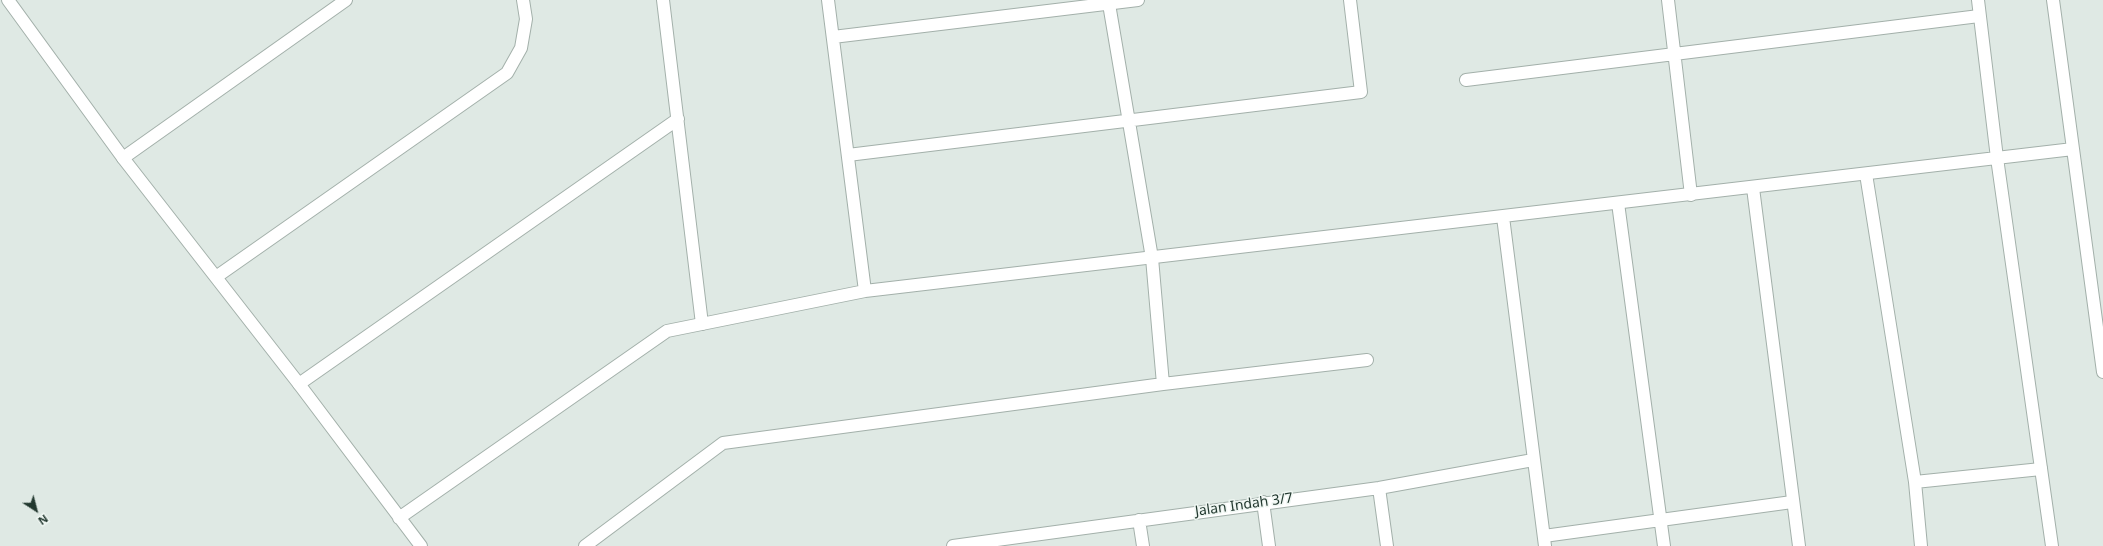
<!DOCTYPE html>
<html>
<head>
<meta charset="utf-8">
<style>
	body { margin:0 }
	#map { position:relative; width:2103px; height:546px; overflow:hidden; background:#dfe9e4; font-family:"Noto Sans",sans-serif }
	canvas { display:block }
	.north { position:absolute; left:16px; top:490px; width:40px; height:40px; -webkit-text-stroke:3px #eff6f2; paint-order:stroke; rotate:144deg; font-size:11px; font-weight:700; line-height:16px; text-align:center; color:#22382f }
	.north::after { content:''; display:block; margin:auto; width:14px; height:18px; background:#22382f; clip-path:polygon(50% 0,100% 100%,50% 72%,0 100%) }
</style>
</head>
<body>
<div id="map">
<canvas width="2103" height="546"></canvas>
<div class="north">N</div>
</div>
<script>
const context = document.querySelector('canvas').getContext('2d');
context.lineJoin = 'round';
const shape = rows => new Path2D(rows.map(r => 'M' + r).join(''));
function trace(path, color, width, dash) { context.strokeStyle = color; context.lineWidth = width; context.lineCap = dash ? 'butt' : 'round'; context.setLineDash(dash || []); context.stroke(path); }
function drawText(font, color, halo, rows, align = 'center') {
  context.font = font + ' "Noto Sans",sans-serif'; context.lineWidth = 3; context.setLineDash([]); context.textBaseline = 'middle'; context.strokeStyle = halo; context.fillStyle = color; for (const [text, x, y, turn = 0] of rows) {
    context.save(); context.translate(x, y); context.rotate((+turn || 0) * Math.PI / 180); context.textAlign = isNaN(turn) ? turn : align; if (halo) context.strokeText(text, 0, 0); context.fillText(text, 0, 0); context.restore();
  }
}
const service = shape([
	[663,0,702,324],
	[1668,0,1691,195],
	[1109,4,1152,258,1163,384],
	[1466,80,1979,16],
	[848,155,1361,92,1350,0],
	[123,158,346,0],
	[1866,174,1915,482,1921,546],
	[1618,203,1664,546],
	[299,384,678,119],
	[1915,482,2041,469],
	[1263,502,1269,546],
	[1544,536,1792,502],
	[585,546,723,443,1163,384,1367,360]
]);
const minor = shape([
	[8,0,123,158,299,384,421,546],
	[1978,0,1997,158,2052,546],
	[2053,0,2103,372],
	[833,37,1138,0],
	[1753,188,1799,546],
	[1503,217,1545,546],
	[216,277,507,73,521,48,526,19,523,0],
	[865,291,2073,149],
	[1379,488,1387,546],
	[399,518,667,331,865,291,828,0],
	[1139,520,1143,546],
	[953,546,1379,488,1533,460]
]);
const streetNames = [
	["Jalan Indah 3/7",1244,505,-8]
];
trace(service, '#a3b0aa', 14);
trace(minor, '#a3b0aa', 14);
trace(service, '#fff', 12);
trace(minor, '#fff', 12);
drawText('14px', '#22382f', '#eff6f2', streetNames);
</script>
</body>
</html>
